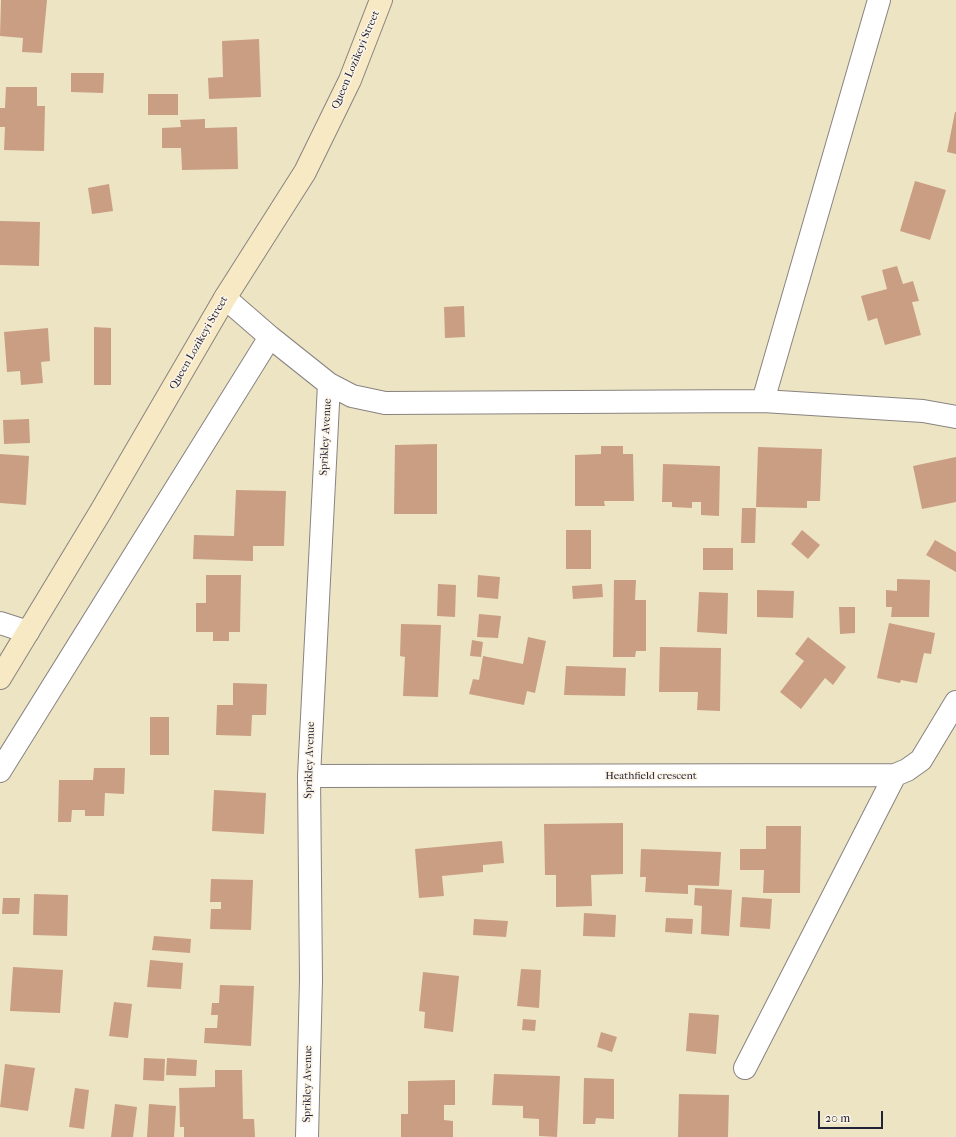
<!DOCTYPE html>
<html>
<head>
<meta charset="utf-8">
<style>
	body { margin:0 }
	#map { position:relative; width:956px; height:1137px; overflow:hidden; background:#ede4c4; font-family:"IM FELL French Canon",serif }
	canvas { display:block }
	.scale { position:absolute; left:818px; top:1111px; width:65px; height:18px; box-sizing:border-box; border:2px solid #22223b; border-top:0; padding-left:5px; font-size:12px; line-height:14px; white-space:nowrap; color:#22223b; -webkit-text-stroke:3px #fcf5e5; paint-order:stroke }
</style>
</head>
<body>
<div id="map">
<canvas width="956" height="1137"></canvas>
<div class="scale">20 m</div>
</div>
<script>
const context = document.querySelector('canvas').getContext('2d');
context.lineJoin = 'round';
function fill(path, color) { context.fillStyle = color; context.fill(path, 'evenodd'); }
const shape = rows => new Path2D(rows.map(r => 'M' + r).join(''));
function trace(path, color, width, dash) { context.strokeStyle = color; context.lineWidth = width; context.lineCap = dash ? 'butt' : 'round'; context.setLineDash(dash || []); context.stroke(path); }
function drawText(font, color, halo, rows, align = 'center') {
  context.font = font + ' "IM FELL French Canon",serif'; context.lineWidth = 3; context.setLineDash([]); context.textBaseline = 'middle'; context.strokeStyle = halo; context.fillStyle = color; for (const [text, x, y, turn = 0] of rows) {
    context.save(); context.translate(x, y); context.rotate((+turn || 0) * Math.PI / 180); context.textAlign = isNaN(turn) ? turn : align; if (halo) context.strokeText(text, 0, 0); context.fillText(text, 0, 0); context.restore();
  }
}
const building = shape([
	[1,0,47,0,42,53,22,52,23,38,0,36],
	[259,39,261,97,209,99,208,78,223,77,222,41],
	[71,73,104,73,103,93,71,92],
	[6,87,37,87,37,106,45,106,44,151,4,150,5,127,0,127,0,108,5,108],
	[148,94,178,94,178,115,148,115],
	[955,112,956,112,956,154,947,152],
	[205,119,205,128,237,127,238,169,182,170,181,148,162,148,162,128,181,127,180,120],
	[915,181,946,190,930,240,900,231],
	[109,184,113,211,92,214,88,188],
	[0,221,40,222,39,266,0,265],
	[897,266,903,284,913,281,919,301,912,302,921,335,885,345,877,318,868,321,861,296,887,289,882,270],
	[464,306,465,337,445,338,444,307],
	[94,327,111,328,111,385,94,385],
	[48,328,50,361,41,362,43,383,21,385,20,371,7,372,4,332],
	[29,419,30,443,4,444,3,420],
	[437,444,437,514,394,514,395,445],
	[601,446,623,446,623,454,633,454,634,501,604,501,605,506,575,506,575,455,601,454],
	[758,447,822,449,820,501,807,501,807,508,756,507],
	[0,454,29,456,26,505,0,503],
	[956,457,956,502,922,509,913,466],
	[663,464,720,466,719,516,701,515,701,502,692,502,692,508,672,507,672,502,662,502],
	[236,490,286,491,284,546,253,546,253,561,193,559,194,535,234,536],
	[742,508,756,508,755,543,741,543],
	[566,530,591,530,591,569,566,569],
	[802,530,820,545,808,559,791,544],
	[935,540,956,552,956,572,926,555],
	[703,548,733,548,733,570,703,570],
	[206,575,241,575,240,632,229,632,229,641,213,641,213,632,196,632,196,603,206,603],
	[478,575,500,577,498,599,477,597],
	[897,579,930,580,929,617,891,617,892,607,886,607,886,590,897,591],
	[614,580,636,580,635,600,646,600,646,651,636,651,635,657,613,657],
	[438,584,456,585,455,617,437,616],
	[602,584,603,597,573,599,572,586],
	[757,590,794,591,793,618,757,617],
	[699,592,728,593,727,634,697,632],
	[839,607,855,607,855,633,840,634],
	[479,614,501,616,498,638,477,637],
	[889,623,935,633,931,654,924,653,917,683,901,680,900,683,877,678],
	[401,624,441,625,438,697,403,696,405,657,400,656],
	[528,637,546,641,535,693,527,691,524,705,469,694,473,679,479,680,483,656,523,664],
	[808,637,846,667,833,685,825,678,801,709,780,692,804,661,795,654],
	[472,640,483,642,481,657,470,656],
	[660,647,721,648,720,711,697,710,698,692,659,692],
	[566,666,626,668,625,696,564,695],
	[233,683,267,684,266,715,252,715,251,736,216,735,217,705,233,705],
	[150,717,169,717,169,755,150,755],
	[94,768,125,768,124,794,105,793,104,816,85,816,85,810,72,810,71,822,58,822,59,780,93,780],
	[214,790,266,793,264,834,212,831],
	[623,823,623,874,591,875,592,906,556,907,556,875,545,875,544,824],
	[766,826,801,826,800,893,763,893,764,870,740,870,740,849,766,849],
	[502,841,504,863,483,865,483,872,442,876,444,896,419,898,415,849],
	[641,849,721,852,719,886,688,885,688,894,645,892,646,877,640,877],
	[211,879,253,880,251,930,210,929,211,909,221,909,221,902,210,902],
	[695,888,732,890,729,936,701,934,702,906,694,905],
	[34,894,68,895,67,936,33,935],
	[742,897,772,899,770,929,740,927],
	[3,898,20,898,19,914,2,914],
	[584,913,616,915,615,937,583,936],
	[666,918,693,919,692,934,665,932],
	[474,919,508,921,506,937,473,935],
	[154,936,191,939,190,953,152,950],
	[150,960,183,963,181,989,147,987],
	[13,967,63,970,60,1013,10,1011],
	[521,969,541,970,539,1008,517,1006],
	[423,972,459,976,453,1032,424,1028,425,1012,419,1011],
	[220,985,254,986,251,1046,204,1043,205,1028,217,1028,218,1015,211,1015,212,1003,219,1003],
	[114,1002,132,1004,128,1038,109,1036],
	[689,1013,719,1015,716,1054,686,1051],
	[523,1019,536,1020,535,1031,522,1030],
	[601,1032,617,1037,612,1052,597,1047],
	[144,1058,165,1059,164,1081,143,1080],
	[167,1058,197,1060,196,1076,166,1075],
	[5,1064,35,1068,28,1111,0,1107],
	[215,1070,242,1070,243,1119,254,1119,255,1137,184,1137,184,1127,180,1127,179,1088,215,1087],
	[494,1074,560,1076,557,1137,539,1136,539,1119,523,1118,523,1106,492,1105],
	[584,1078,614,1079,614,1119,596,1118,595,1124,583,1124],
	[455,1080,455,1105,444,1105,444,1120,453,1121,453,1137,401,1137,401,1114,408,1114,408,1081],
	[75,1088,89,1090,84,1129,69,1127],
	[679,1094,729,1095,728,1137,678,1137],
	[115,1104,137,1107,133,1137,111,1137],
	[149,1104,176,1106,174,1137,147,1137]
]);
const street = shape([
	[225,298,270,337,329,384,352,396,385,403,763,401,923,411,956,417],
	[763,401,879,0],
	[0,623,28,632],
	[0,771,270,337],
	[309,776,895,775,907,770,921,760,956,702],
	[745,1068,895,775],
	[307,1137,311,980,309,776,329,384]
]);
const secondary = shape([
	[0,678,101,511,225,298,305,172,350,80,381,0]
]);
const streetNames = [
	["Queen Lozikeyi Street",356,60,-67],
	["Queen Lozikeyi Street",199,343,-60],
	["Sprikley Avenue",326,437,-87],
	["Sprikley Avenue",310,760,-88],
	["Heathfield crescent",651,776],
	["Sprikley Avenue",308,1084,-89]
];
fill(building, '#ca9e83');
trace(street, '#888380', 24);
trace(secondary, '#888380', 24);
trace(street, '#fff', 22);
trace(secondary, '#f7e9c3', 22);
drawText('11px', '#22223b', '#fcf5e5', streetNames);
</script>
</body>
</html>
